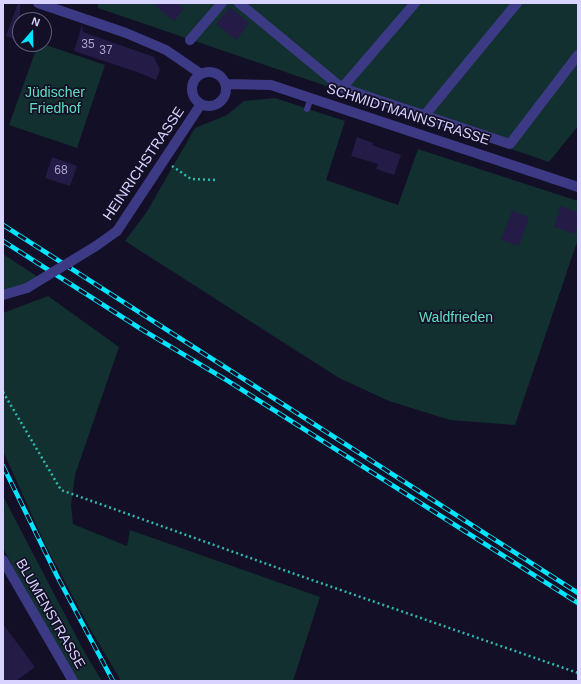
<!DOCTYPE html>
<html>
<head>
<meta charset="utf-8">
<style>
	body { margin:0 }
	#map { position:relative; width:581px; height:684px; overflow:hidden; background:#130f26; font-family:Arial,sans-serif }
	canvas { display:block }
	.frame { position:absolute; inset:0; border:4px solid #d9d4ff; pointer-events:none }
	.north { position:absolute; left:12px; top:12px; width:40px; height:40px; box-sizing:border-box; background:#130f26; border:1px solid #625e7d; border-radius:50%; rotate:20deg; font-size:11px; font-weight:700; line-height:16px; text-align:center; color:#d9d4ff }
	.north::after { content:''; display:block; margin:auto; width:14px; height:18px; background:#00e5ff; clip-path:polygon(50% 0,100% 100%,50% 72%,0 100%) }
</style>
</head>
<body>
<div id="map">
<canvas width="581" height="684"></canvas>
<div class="frame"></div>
<div class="north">N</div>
</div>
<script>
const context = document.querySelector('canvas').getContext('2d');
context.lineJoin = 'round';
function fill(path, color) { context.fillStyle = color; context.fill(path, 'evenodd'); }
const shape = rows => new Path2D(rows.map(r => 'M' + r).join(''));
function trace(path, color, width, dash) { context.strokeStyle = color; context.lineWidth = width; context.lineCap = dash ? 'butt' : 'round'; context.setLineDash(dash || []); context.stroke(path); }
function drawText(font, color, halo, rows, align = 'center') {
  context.font = font + ' Arial,sans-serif'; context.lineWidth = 3.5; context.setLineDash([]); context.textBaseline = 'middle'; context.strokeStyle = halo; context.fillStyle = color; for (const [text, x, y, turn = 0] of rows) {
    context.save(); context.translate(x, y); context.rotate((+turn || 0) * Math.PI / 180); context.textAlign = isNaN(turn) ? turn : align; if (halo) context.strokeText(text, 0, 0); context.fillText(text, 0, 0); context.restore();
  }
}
const green = shape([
	[98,3,578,3,578,126,549,162,98,8],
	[38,44,43,44,105,65,77,148,9,125],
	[275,98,345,121,326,180,398,205,418,149,578,201,578,239,515,425,450,420,389,401,339,378,125,241,146,213,195,128,227,115,244,101],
	[3,254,41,279,3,295],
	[48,296,119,347,75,475,71,505,73,524,127,546,130,530,320,597,293,681,121,681,88,625,45,544,3,451,3,313],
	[3,496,85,653,102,681,73,681,3,548]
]);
const building = shape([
	[18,3,20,3,20,41,6,36],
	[152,3,177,3,184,8,174,21],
	[230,7,249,23,236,40,216,24],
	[82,25,83,32,154,57,160,70,156,80,137,72,74,51],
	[357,137,373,143,372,145,401,155,394,175,376,169,378,164,351,156],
	[52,157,77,166,70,186,45,178],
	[560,206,578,212,578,224,575,234,554,227],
	[512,211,529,217,519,246,501,240],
	[3,624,35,667,16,681,3,681]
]);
const path = shape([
	[172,166,191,179,218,180],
	[3,392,61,490,292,573,578,673]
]);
const lane = shape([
	[307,109,311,98]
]);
const street = shape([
	[38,3,126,33,166,50,201,74],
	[239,3,342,88,415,3],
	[190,40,222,3],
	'192 89a17 17 0 1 1 34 0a17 17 0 1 1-34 0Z',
	[226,84,271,85,578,187],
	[342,88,510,144,578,55],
	[424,116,517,3],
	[117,231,201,104],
	[3,295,27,288],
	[3,560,73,681]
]);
const rail = shape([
	[3,225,578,593],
	[3,241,141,329,228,381,578,603],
	[3,466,57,576,113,681]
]);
const streetBridge = shape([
	[27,288,96,246,117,231]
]);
const numberNames = [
	["35",88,45],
	["37",106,51],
	["68",61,171]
];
const parkNames = [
	["Jüdischer",55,93],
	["Friedhof",55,109],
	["Waldfrieden",456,318]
];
const streetNames = [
	["SCHMIDTMANNSTRASSE",408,115,18],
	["HEINRICHSTRASSE",144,164,-56],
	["BLUMENSTRASSE",50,614,60]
];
fill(green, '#12302f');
fill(building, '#241b47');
trace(path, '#2fb8b0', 2.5, [2, 3]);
trace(lane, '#3d3a85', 6);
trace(street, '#3d3a85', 10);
trace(rail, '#00e5ff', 4.5);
trace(rail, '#130f26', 3, [9]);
trace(streetBridge, '#3d3a85', 10);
drawText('12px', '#aca6d1', null, numberNames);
drawText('14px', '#5fe0c0', '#130f26', parkNames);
drawText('14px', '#d9d4ff', '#130f26', streetNames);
</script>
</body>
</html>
